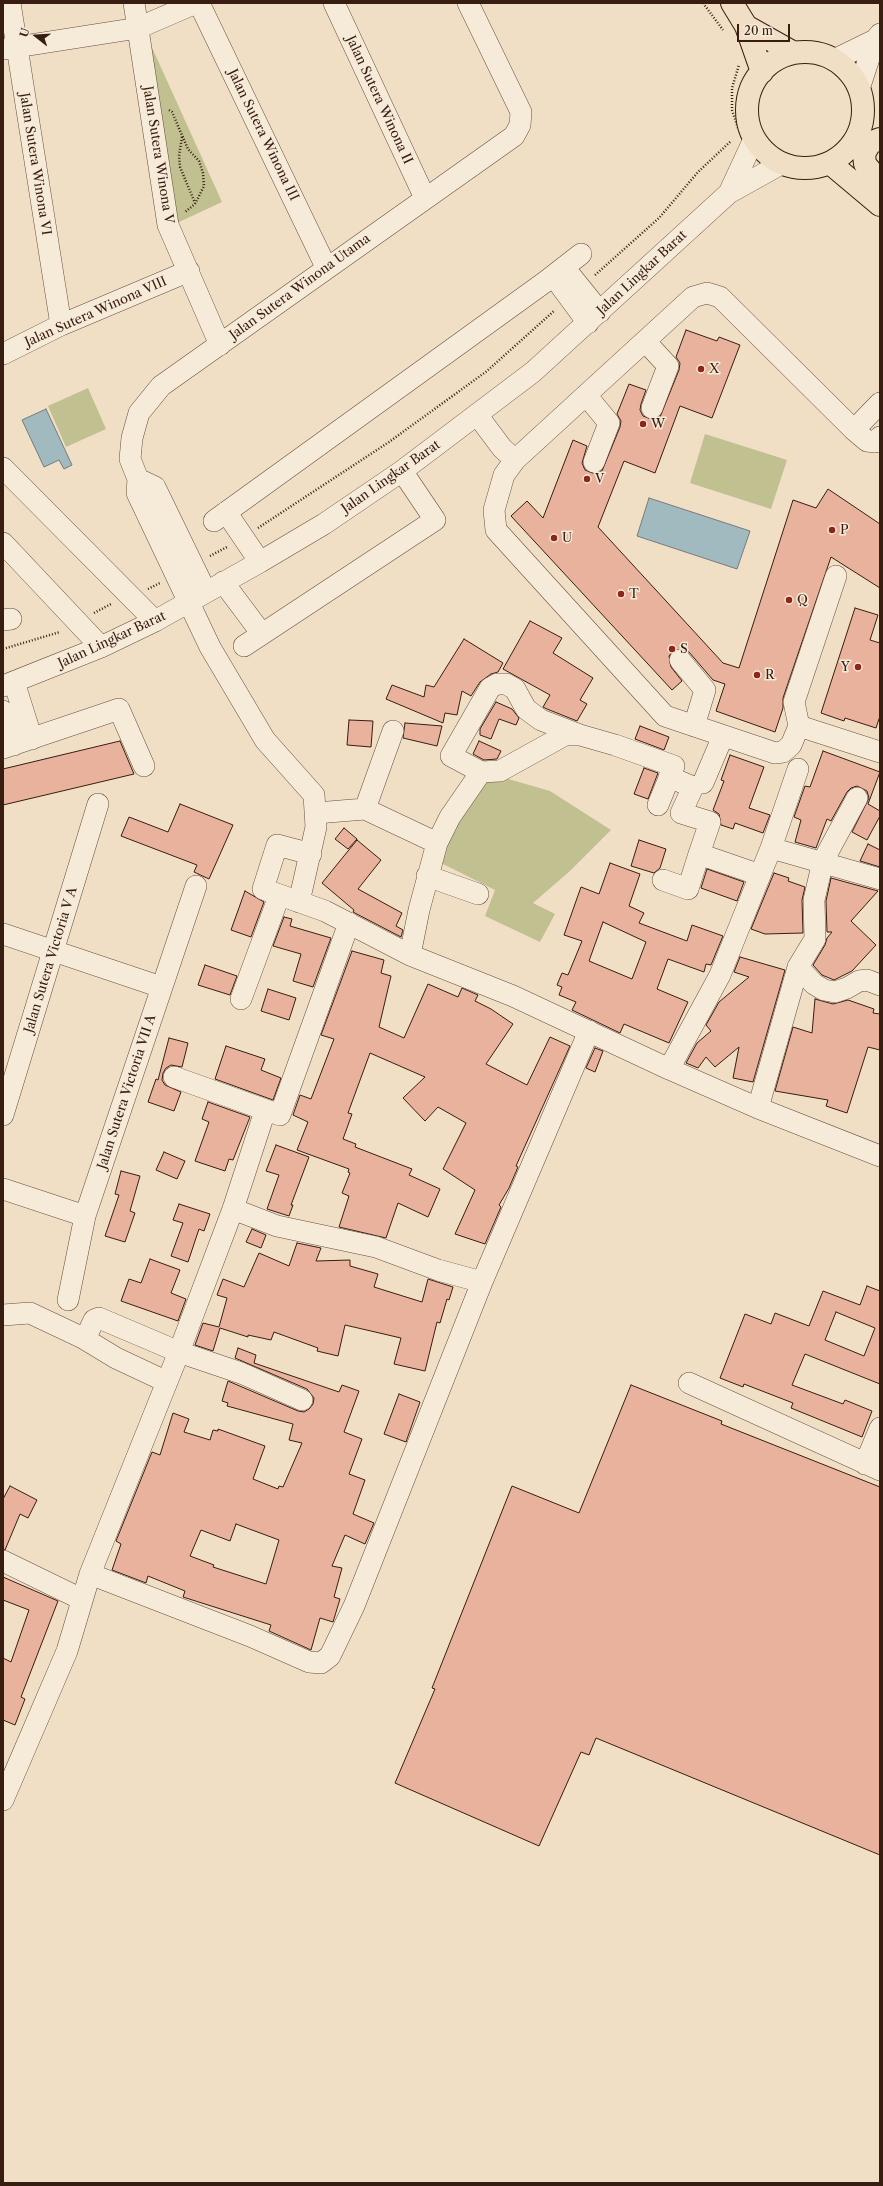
<!DOCTYPE html>
<html>
<head>
<meta charset="utf-8">
<style>
	body { margin:0 }
	#map { position:relative; width:883px; height:2186px; overflow:hidden; background:#f1dfc5; font-family:"Libre Caslon Text",serif }
	canvas { display:block }
	.frame { position:absolute; inset:0; border:4px solid #381d11; pointer-events:none }
	.north { position:absolute; left:16px; top:16px; width:40px; height:40px; -webkit-text-stroke:3px #f6ead9; paint-order:stroke; rotate:287deg; font-size:11px; font-weight:700; line-height:16px; text-align:center; color:#381d11 }
	.north::after { content:''; display:block; margin:auto; width:14px; height:18px; background:#381d11; clip-path:polygon(50% 0,100% 100%,50% 72%,0 100%) }
	.scale { position:absolute; left:737px; top:24px; width:53px; height:18px; box-sizing:border-box; border:2px solid #381d11; border-top:0; padding-left:5px; font-size:12px; line-height:14px; white-space:nowrap; color:#381d11; -webkit-text-stroke:3px #f6ead9; paint-order:stroke }
</style>
</head>
<body>
<div id="map">
<canvas width="883" height="2186"></canvas>
<div class="frame"></div>
<div class="north">U</div>
<div class="scale">20 m</div>
</div>
<script>
const context = document.querySelector('canvas').getContext('2d');
context.lineJoin = 'round';
function fill(path, color) { context.fillStyle = color; context.fill(path, 'evenodd'); }
const shape = rows => new Path2D(rows.map(r => 'M' + r).join(''));
function trace(path, color, width, dash) { context.strokeStyle = color; context.lineWidth = width; context.lineCap = dash ? 'butt' : 'round'; context.setLineDash(dash || []); context.stroke(path); }
function drawText(font, color, halo, rows, align = 'center') {
  context.font = font + ' "Libre Caslon Text",serif'; context.lineWidth = 3; context.setLineDash([]); context.textBaseline = 'middle'; context.strokeStyle = halo; context.fillStyle = color; for (const [text, x, y, turn = 0] of rows) {
    context.save(); context.translate(x, y); context.rotate((+turn || 0) * Math.PI / 180); context.textAlign = isNaN(turn) ? turn : align; if (halo) context.strokeText(text, 0, 0); context.fillText(text, 0, 0); context.restore();
  }
}
const green = shape([
	[149,41,222,202,177,223],
	[88,388,106,429,66,447,48,406],
	[705,434,787,460,771,509,690,483],
	[491,774,550,791,611,830,570,871,533,903,555,914,540,942,485,916,495,890,439,862,451,830]
]);
const water = shape([
	[46,409,72,465,64,469,59,460,44,467,22,420,46,409],
	[649,498,750,531,737,569,637,536,649,498]
]);
const building = shape([
	[686,330,717,341,719,337,740,345,712,418,680,406,655,473,624,461,598,527,723,663,739,668,793,500,816,508,828,489,880,524,880,588,831,557,783,698,783,708,775,732,716,711,725,684,713,680,689,652,684,649,673,651,669,656,671,667,682,681,672,690,511,516,527,501,543,518,573,440,587,446,582,463,585,470,595,474,602,471,620,427,621,421,617,414,629,384,646,390,641,404,640,410,643,416,654,420,660,417,679,370,680,363,676,357,686,330],
	[855,608,878,615,870,640,880,643,880,716,876,728,845,718,844,721,821,713,855,608],
	[530,621,562,638,553,653,593,678,580,700,587,704,577,721,547,709,543,707,550,695,503,669,530,621],
	[464,639,503,663,498,672,491,674,480,682,471,696,462,691,457,715,445,713,443,723,386,699,392,685,424,697,426,685,434,687,464,639],
	[496,702,512,709,519,718,516,725,499,719,491,739,480,735,480,729,496,702],
	[349,720,373,721,371,747,347,745,349,720],
	[405,723,442,726,437,746,403,738,405,723],
	[640,726,669,737,664,750,635,739,640,726],
	[120,741,134,774,3,805,3,769,120,741],
	[479,741,501,751,497,759,484,760,473,754,479,741],
	[823,751,880,772,868,804,880,811,880,816,867,840,852,832,869,798,867,791,857,786,851,788,847,792,831,821,827,819,816,848,795,842,801,820,794,817,805,786,810,787,823,751],
	[730,755,764,767,749,808,770,815,763,833,735,823,733,829,721,825,719,814,713,810,724,781,721,780,730,755],
	[644,768,658,773,648,799,634,794,644,768],
	[180,804,233,825,209,879,194,872,197,865,121,836,129,817,168,832,180,804],
	[344,828,357,839,348,849,335,839,344,828],
	[357,840,381,860,358,889,402,913,396,926,403,930,401,937,353,912,354,910,322,883,357,840],
	[639,840,666,849,660,868,654,873,631,866,639,840],
	[868,844,880,850,880,867,860,861,868,844],
	[610,863,640,874,629,906,644,913,639,923,687,941,692,925,723,936,711,965,706,964,704,972,668,959,657,989,688,1002,669,1043,624,1024,620,1033,572,1010,576,1002,559,995,562,987,557,985,562,973,568,975,582,941,564,935,581,887,599,894,610,863],
	[603,922,646,942,632,979,589,961,603,922],
	[707,869,744,882,737,901,701,888,707,869],
	[774,873,789,878,788,881,805,887,802,900,803,933,765,934,751,929,774,873],
	[831,878,878,891,851,921,876,945,852,971,834,980,822,975,813,965,825,945,827,938,832,932,827,932,826,901,831,878],
	[245,891,264,902,251,937,231,930,245,891],
	[284,917,292,919,290,926,331,938,313,987,293,981,301,954,273,946,284,917],
	[352,951,384,960,381,973,391,976,379,1027,404,1038,428,984,458,997,462,988,478,995,475,1001,491,1009,513,1024,486,1064,527,1085,550,1037,570,1046,516,1166,518,1167,509,1188,499,1205,501,1207,485,1244,455,1234,475,1190,443,1169,466,1123,438,1107,425,1121,403,1098,425,1077,370,1053,348,1113,352,1114,343,1139,356,1144,355,1147,412,1169,409,1175,440,1189,428,1217,398,1203,386,1238,339,1227,349,1196,342,1193,350,1173,348,1172,349,1169,297,1150,308,1122,293,1115,300,1095,311,1099,334,1039,321,1035,352,951],
	[740,957,785,970,753,1082,733,1078,739,1047,715,1067,706,1057,698,1068,686,1063,697,1043,711,1031,706,1025,719,1002,749,977,734,972,740,957],
	[205,965,237,976,230,995,198,985,205,965],
	[268,989,296,998,289,1020,261,1011,268,989],
	[815,999,833,1004,848,1000,874,1009,873,1013,880,1014,880,1050,868,1047,847,1113,826,1106,828,1100,775,1091,793,1027,812,1033,815,999],
	[169,1038,188,1043,182,1067,171,1065,166,1068,163,1073,162,1080,165,1085,181,1092,174,1111,148,1102,156,1079,158,1080,169,1038],
	[226,1046,265,1059,261,1070,281,1078,273,1100,215,1079,226,1046],
	[595,1048,603,1051,595,1072,586,1068,595,1048],
	[208,1102,250,1117,233,1160,229,1159,225,1171,195,1161,209,1122,202,1119,208,1102],
	[276,1145,309,1157,291,1205,293,1205,289,1216,267,1209,279,1175,266,1171,276,1145],
	[164,1152,185,1161,177,1179,156,1170,164,1152],
	[121,1171,140,1176,130,1211,135,1213,125,1242,105,1236,119,1195,115,1194,121,1171],
	[179,1204,210,1214,204,1231,199,1229,188,1262,171,1256,183,1223,173,1220,179,1204],
	[252,1229,266,1235,261,1248,246,1242,252,1229],
	[297,1243,321,1248,316,1261,350,1260,350,1266,378,1274,374,1287,422,1302,428,1279,453,1287,449,1300,447,1299,440,1323,437,1322,425,1371,394,1364,401,1338,345,1325,338,1356,317,1351,318,1348,274,1332,271,1340,248,1335,248,1337,220,1328,213,1351,195,1345,203,1323,219,1327,227,1298,217,1295,223,1279,244,1287,259,1253,289,1266,297,1243],
	[150,1259,180,1270,171,1293,186,1299,178,1321,121,1301,129,1279,141,1283,150,1259],
	[867,1286,880,1291,880,1384,805,1354,792,1385,843,1404,845,1400,872,1411,862,1437,791,1408,793,1403,744,1384,743,1387,720,1378,745,1314,771,1324,775,1313,809,1326,823,1291,860,1305,867,1286],
	[836,1312,875,1328,864,1356,825,1340,836,1312],
	[238,1348,256,1355,254,1363,339,1392,342,1385,359,1391,344,1432,362,1439,349,1474,365,1480,353,1514,374,1523,365,1544,345,1535,332,1566,342,1568,334,1597,340,1599,333,1622,320,1618,311,1650,269,1631,271,1625,183,1597,185,1591,148,1576,146,1583,112,1570,121,1544,116,1541,152,1452,160,1455,173,1413,189,1419,184,1432,210,1440,213,1430,218,1431,218,1429,265,1446,253,1479,278,1489,279,1486,283,1487,302,1443,289,1440,293,1424,227,1406,228,1403,222,1401,228,1381,298,1411,304,1412,309,1409,313,1404,314,1398,307,1389,235,1358,238,1348],
	[236,1524,279,1540,266,1584,213,1567,214,1565,190,1556,201,1530,230,1541,236,1524],
	[631,1385,722,1421,721,1424,880,1487,880,1855,596,1738,589,1755,581,1752,539,1846,395,1783,435,1689,432,1688,512,1486,579,1513,631,1385],
	[399,1394,420,1402,406,1442,384,1434,399,1394],
	[10,1486,37,1500,28,1518,20,1514,5,1550,3,1549,3,1499,10,1486],
	[3,1577,58,1601,21,1697,25,1699,15,1725,3,1720,3,1658,11,1662,29,1610,3,1600,3,1577]
]);
const path = shape([
	[703,3,723,30],
	[169,110,172,112,188,149,199,161,203,173,204,186,195,204,185,212],
	[738,128,732,110,732,88,739,65],
	[182,137,179,156,180,167,195,203],
	[595,275,659,218,698,172,731,141],
	[258,528,389,442,487,371,555,310],
	[210,556,227,547],
	[148,589,160,583],
	[94,613,111,604],
	[3,649,60,632]
]);
const minor = shape([
	[10,3,61,325],
	[134,3,168,225,220,345],
	[199,3,326,267],
	[334,3,425,198],
	[4,49,138,28,196,3],
	[834,60,875,40,880,34],
	[859,89,875,40],
	[729,193,754,139],
	[559,271,560,285,588,323],
	[559,271,571,276,600,312],
	[645,341,668,366,652,408],
	[3,354,61,325,189,271],
	[586,395,609,423,594,462],
	[478,416,502,448,515,460],
	[854,430,867,441,875,442,880,437],
	[3,468,155,621],
	[138,479,155,487,206,592],
	[226,512,260,562],
	[214,521,545,282,581,254],
	[3,543,101,647],
	[836,576,794,702,799,726,791,745,783,752,775,753,665,716,496,530,494,510,504,475,515,460,693,297,707,293,720,297,854,430,880,403],
	[223,582,262,634],
	[3,620,11,619],
	[244,646,435,520,402,471],
	[680,660,705,690,694,726],
	[14,682,32,739],
	[3,686,101,647,155,621,260,562,324,524,402,471,533,372,729,193,781,164],
	[3,711,14,745],
	[799,726,880,752],
	[3,748,119,709,144,766],
	[481,772,500,771,565,735,580,735],
	[669,777,693,787,681,813,710,822,699,854,760,875],
	[703,783,723,736],
	[365,809,393,731],
	[316,813,365,809,437,843],
	[771,848,880,879],
	[311,854,277,845,263,889,325,911,410,955,513,996,669,1069,758,1108,880,1156],
	[427,876,478,894],
	[663,880,688,889,699,854],
	[299,902,316,827,314,795,265,740,210,647,137,493,138,479,130,459,132,438,139,413,161,386,514,136,520,125,521,112,468,3],
	[3,934,161,987],
	[410,955,419,910,437,843,450,817,481,772,451,756,490,688,497,684,506,684,515,689,526,709,541,720,580,735,615,745,674,766,658,805],
	[798,967,814,984,824,990,835,992,847,988,859,981,867,980,880,985],
	[241,999,279,896],
	[669,1069,720,975,771,848,798,769],
	[174,1077,280,1115,349,923],
	[758,1108,798,967,815,939,814,900,823,861,857,798],
	[3,1115,98,804],
	[3,1189,85,1216],
	[233,1209,277,1226,376,1247,438,1270,482,1282],
	[68,1300,85,1216,196,886],
	[3,1315,30,1313,83,1338,86,1337,94,1320,99,1318,179,1352,241,1373,302,1400],
	[83,1338,116,1358,167,1382],
	[689,1383,880,1470],
	[865,1464,880,1428],
	[3,1561,81,1599],
	[90,1574,250,1636,309,1662,321,1663,330,1656,354,1606,482,1282,589,1031],
	[3,1800,67,1651,90,1574,179,1352,233,1209,265,1111]
]);
const major = shape([
	[732,3,746,26,762,72],
	[746,26,794,53],
	'747 110a58 58 0 1 1 116 0a58 58 0 1 1-116 0Z',
	[880,139,870,143,864,154,865,164,880,182],
	[830,163,880,205]
]);
const markers = [
	[701,369,4,"#8f2418"],
	[643,424,4,"#8f2418"],
	[587,479,4,"#8f2418"],
	[832,530,4,"#8f2418"],
	[554,538,4,"#8f2418"],
	[621,594,4,"#8f2418"],
	[789,600,4,"#8f2418"],
	[672,649,4,"#8f2418"],
	[858,667,4,"#8f2418"],
	[757,675,4,"#8f2418"]
];
const streetNames = [
	["Jalan Sutera Winona II",379,100,65],
	["Jalan Sutera Winona III",263,135,64],
	["Jalan Sutera Winona V",158,155,81],
	["Jalan Sutera Winona VI",35,164,81],
	["Jalan Lingkar Barat",642,273,-43],
	["Jalan Sutera Winona Utama",300,287,-36],
	["Jalan Sutera Winona VIII",96,312,-24],
	["Jalan Lingkar Barat",391,477,-35],
	["Jalan Lingkar Barat",112,640,-25],
	["Jalan Sutera Victoria V A",51,960,-73],
	["Jalan Sutera Victoria VII A",127,1092,-72]
];
const poiNames = [
	["X",709,369],
	["W",651,424],
	["V",595,479],
	["P",840,530],
	["U",562,538],
	["T",629,594],
	["Q",797,600],
	["S",680,649],
	["Y",850,667,"right"],
	["R",765,675]
];
fill(green, '#c0c091');
fill(water, '#a0bac0');
trace(water, '#767b7a', 1);
fill(building, '#e8b29c');
trace(building, '#381d11', 1);
trace(minor, '#664e3e', 22);
trace(major, '#381d11', 24);
trace(path, '#381d11', 2.5, [1, 2]);
trace(minor, '#f6ead9', 21);
trace(major, '#f1dfc5', 22);
for (const [x, y, r, color] of markers) { const dot = new Path2D(); dot.arc(x, y, r, 0, 2 * Math.PI); context.fillStyle = color; context.fill(dot); trace(dot, '#f6ead9', 1.5); }
drawText('13px', '#381d11', '#f6ead9', streetNames);
drawText('13px', '#381d11', '#f6ead9', poiNames, 'left');
</script>
</body>
</html>
